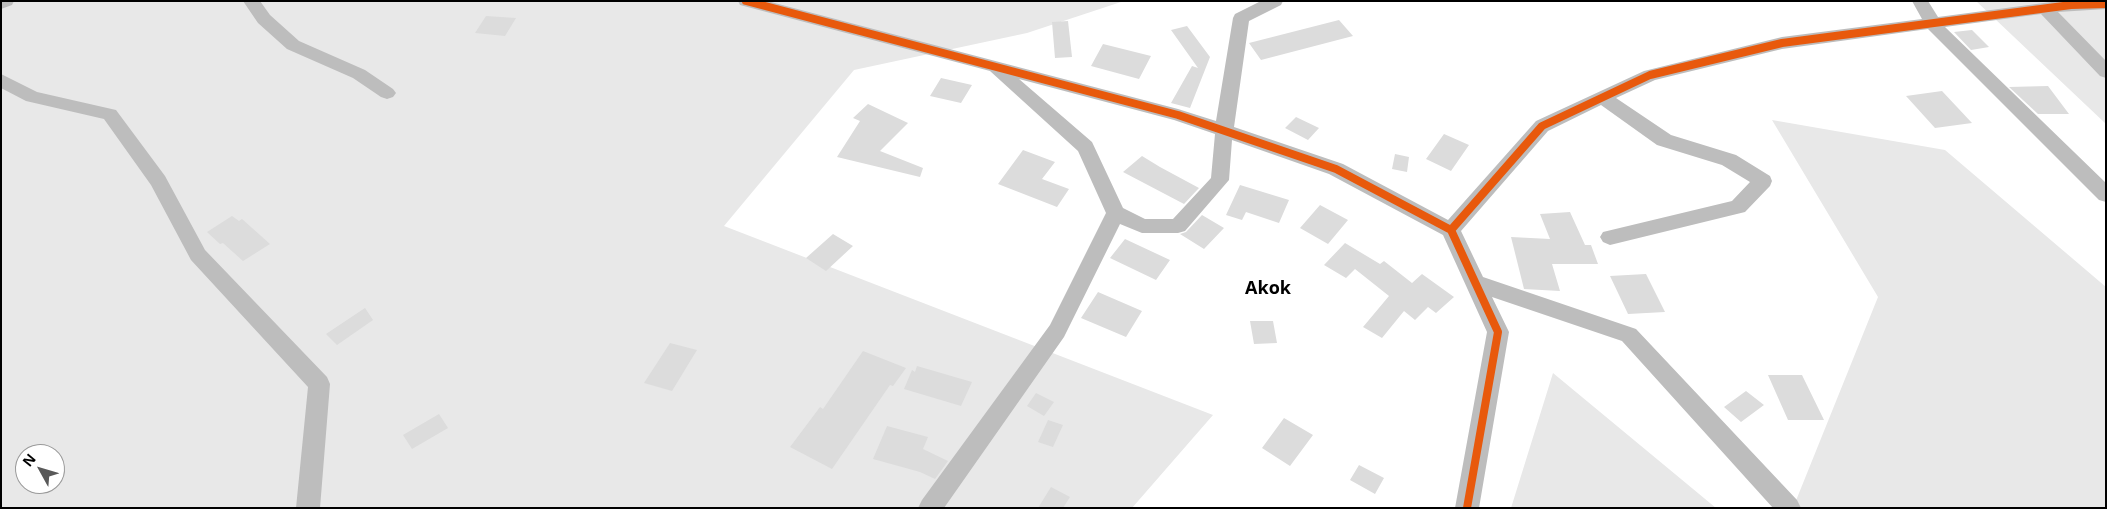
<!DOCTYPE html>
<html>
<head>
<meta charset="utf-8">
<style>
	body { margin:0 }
	#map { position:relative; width:2107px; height:509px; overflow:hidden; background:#fff; font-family:"Open Sans",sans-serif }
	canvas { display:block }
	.frame { position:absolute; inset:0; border:2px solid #000; pointer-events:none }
	.north { position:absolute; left:15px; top:444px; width:50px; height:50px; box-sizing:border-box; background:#fff; border:1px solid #999; border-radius:50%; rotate:309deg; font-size:14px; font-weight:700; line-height:20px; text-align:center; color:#000 }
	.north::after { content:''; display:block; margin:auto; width:18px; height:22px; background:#595959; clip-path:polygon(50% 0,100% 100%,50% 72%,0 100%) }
</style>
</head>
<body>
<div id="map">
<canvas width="2107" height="509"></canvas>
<div class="frame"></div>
<div class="north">N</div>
</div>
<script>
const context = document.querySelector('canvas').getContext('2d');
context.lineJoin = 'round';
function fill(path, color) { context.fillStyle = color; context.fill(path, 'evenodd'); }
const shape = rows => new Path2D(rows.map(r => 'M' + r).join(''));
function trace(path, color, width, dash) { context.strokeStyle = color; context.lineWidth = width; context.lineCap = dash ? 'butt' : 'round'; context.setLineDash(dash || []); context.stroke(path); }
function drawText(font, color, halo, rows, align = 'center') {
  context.font = font + ' "Open Sans",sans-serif'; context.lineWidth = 4.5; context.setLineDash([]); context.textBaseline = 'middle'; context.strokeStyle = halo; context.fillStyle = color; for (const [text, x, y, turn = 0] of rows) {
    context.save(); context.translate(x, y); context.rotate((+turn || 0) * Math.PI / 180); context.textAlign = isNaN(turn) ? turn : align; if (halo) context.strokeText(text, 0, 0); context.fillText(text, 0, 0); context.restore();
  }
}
const green = shape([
	[1,1,1124,1,1027,33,854,70,724,226,1213,415,1132,508,1,508],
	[25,454,55,454,55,484,25,484],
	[1976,1,2106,1,2106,124],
	[1772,120,1945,150,2106,287,2106,508,1793,508,1878,297],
	[1553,373,1716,508,1511,508]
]);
const building = shape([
	[486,16,516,18,505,36,475,33],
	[1339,20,1353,36,1261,60,1249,43],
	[1068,21,1072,57,1055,58,1052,22],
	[1187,26,1210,57,1190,108,1171,103,1192,66,1198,68,1171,30],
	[1972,30,1989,47,1971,50,1954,32],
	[1103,44,1151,56,1139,79,1091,66],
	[941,78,972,85,961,103,930,96],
	[2048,86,2069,114,2038,114,2009,87],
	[1942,91,1972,123,1935,128,1906,96],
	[868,104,908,123,880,151,923,168,920,177,837,157,860,121,853,118],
	[1296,117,1319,128,1308,140,1285,128],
	[1444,134,1469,145,1451,171,1426,159],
	[1023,150,1055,162,1042,179,1069,189,1057,207,998,184],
	[1395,154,1409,157,1407,172,1392,169],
	[1142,156,1160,167,1199,188,1184,204,1123,172],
	[1240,185,1289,200,1279,223,1246,212,1242,220,1226,215],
	[1320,205,1348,220,1328,244,1300,228],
	[1570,212,1585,245,1591,245,1598,264,1552,264,1560,291,1524,289,1511,237,1550,239,1540,214],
	[1202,215,1224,228,1204,249,1180,234,1186,232],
	[232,216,239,221,242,219,270,244,243,261,223,243,220,244,207,232],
	[833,234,853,246,826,271,806,258],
	[1125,239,1170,260,1156,280,1110,258],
	[1345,243,1380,264,1384,261,1412,283,1422,274,1454,297,1436,313,1428,307,1415,320,1404,311,1382,338,1363,327,1389,296,1355,269,1346,278,1324,265],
	[1646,274,1665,312,1628,314,1610,276],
	[1098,292,1142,311,1126,337,1081,318],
	[365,308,373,320,337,345,326,334],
	[1250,321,1273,321,1277,343,1254,344],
	[670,343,697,350,672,391,644,383],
	[863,351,906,368,893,386,890,385,832,469,790,447,820,407,823,409],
	[917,366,972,382,961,406,904,389,912,370,915,372],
	[1768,375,1802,375,1824,420,1788,420],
	[1746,391,1764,405,1741,422,1724,407],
	[1036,393,1054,402,1044,416,1027,406],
	[439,414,448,428,412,449,403,435],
	[1284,418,1313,435,1290,466,1262,448],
	[1048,420,1063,425,1053,447,1038,442],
	[887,426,928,437,923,449,948,461,935,479,920,472,873,459],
	[1359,465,1384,478,1375,494,1350,480],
	[1051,487,1070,497,1063,508,1038,508]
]);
const minor = shape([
	[1,1,14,1,12,5,1,9,1,1],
	[243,1,260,1,270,15,299,41,365,70,393,89,396,93,393,97,387,99,381,97,353,78,287,49,258,23,243,1],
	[738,1,767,1,1178,109,1216,121,1233,18,1235,14,1261,1,1283,1,1281,5,1249,21,1234,127,1343,164,1448,220,1536,121,1644,71,1782,37,1922,19,1912,1,1928,1,1938,17,2059,1,2106,1,2106,9,2058,12,2106,61,2106,78,2100,76,2041,14,1945,27,2106,183,2106,202,2099,200,1928,29,1782,49,1655,80,1616,98,1671,135,1736,155,1770,176,1772,181,1770,186,1745,212,1610,245,1603,242,1600,237,1603,232,1732,201,1750,182,1722,165,1657,145,1601,105,1548,131,1461,231,1483,277,1636,329,1797,500,1801,508,1773,508,1622,341,1492,297,1509,332,1479,508,1455,508,1487,332,1443,235,1329,174,1232,140,1229,180,1185,231,1178,233,1142,233,1120,224,1064,337,944,508,918,508,922,500,1050,325,1106,213,1078,151,990,71,740,5,738,1],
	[1019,79,1174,120,1215,134,1211,178,1173,219,1145,219,1123,208,1092,142,1019,79],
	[1,74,37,92,116,110,165,176,205,250,327,377,330,384,320,508,296,508,308,387,191,260,151,185,104,119,26,101,1,88,1,74]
]);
const cycleway = shape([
	[746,1,1178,115,1336,169,1451,230,1498,332,1467,508],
	[1451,230,1542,126,1650,75,1782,43,2071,5,2106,4]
]);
const quarterNames = [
	["Akok",1268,289]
];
fill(green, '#e8e8e8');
fill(building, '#dcdcdc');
fill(minor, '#bdbdbd');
trace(cycleway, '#e8590c', 8);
drawText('bold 18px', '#000', '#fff', quarterNames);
</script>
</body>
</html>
